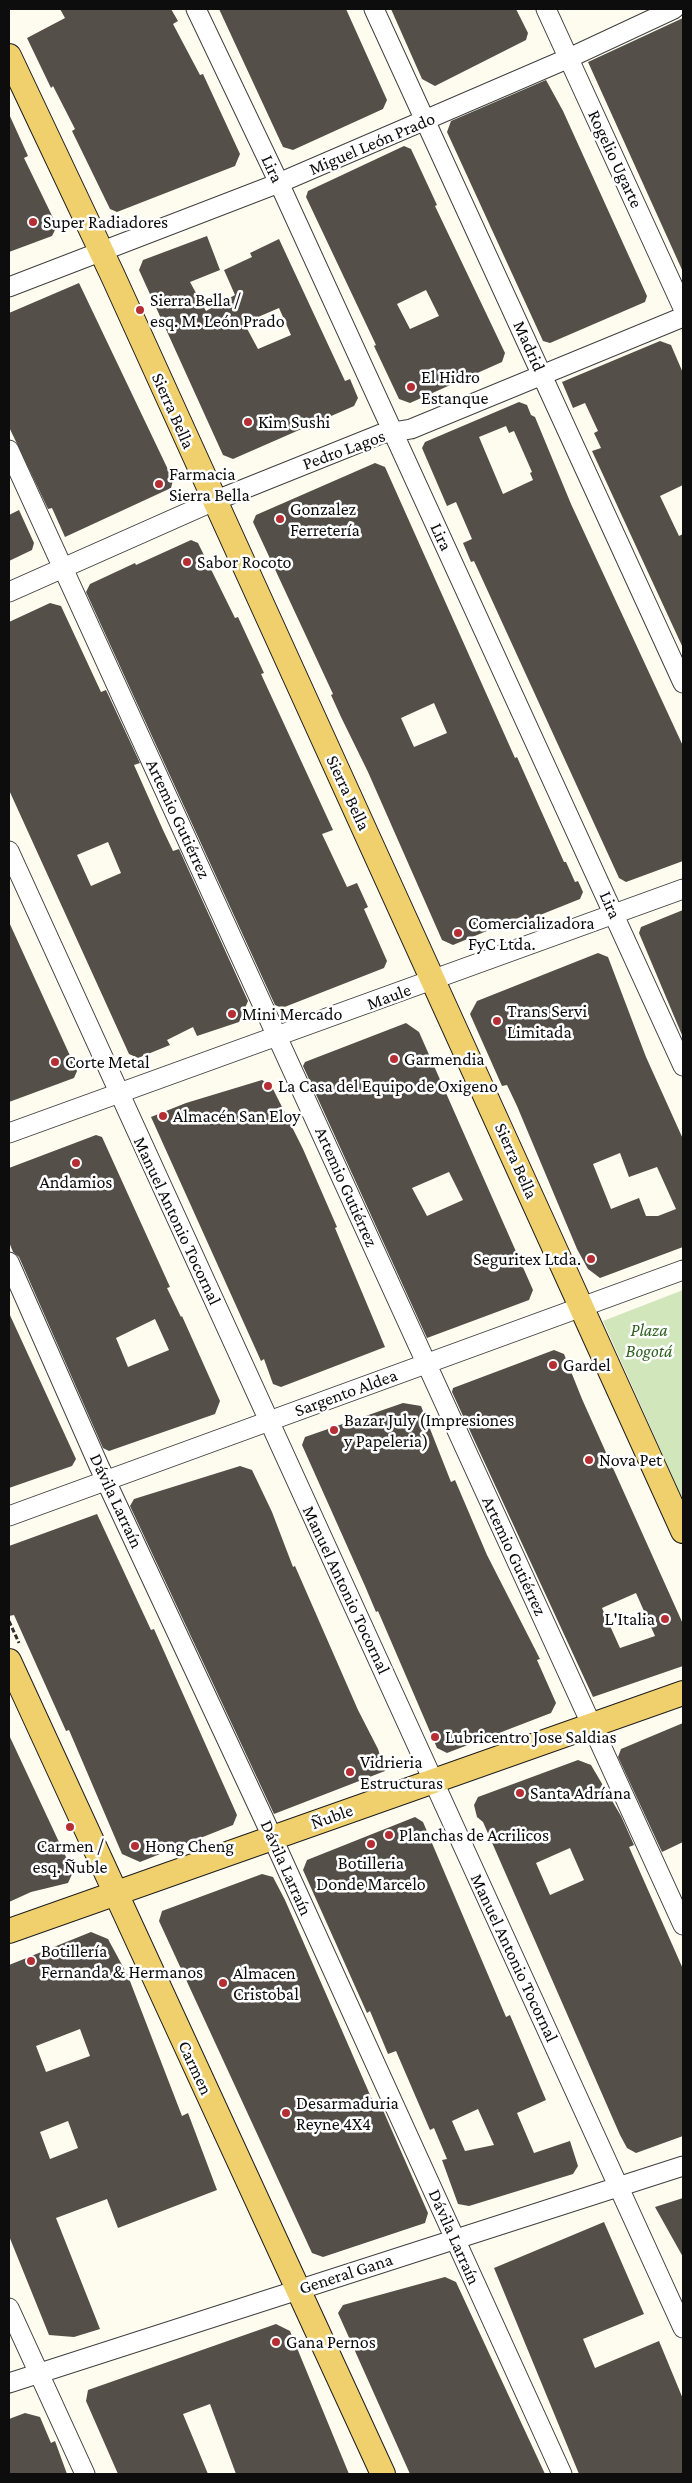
<!DOCTYPE html>
<html>
<head>
<meta charset="utf-8">
<style>
	body { margin:0 }
	#map { position:relative; width:692px; height:2483px; overflow:hidden; background:#fefbef; font-family:"Crimson Pro",serif }
	canvas { display:block }
	.frame { position:absolute; inset:0; border:10px solid #0d0d0d; pointer-events:none }
</style>
</head>
<body>
<div id="map">
<canvas width="692" height="2483"></canvas>
<div class="frame"></div>
</div>
<script>
const context = document.querySelector('canvas').getContext('2d');
context.lineJoin = 'round';
function fill(path, color) { context.fillStyle = color; context.fill(path, 'evenodd'); }
const shape = rows => new Path2D(rows.map(r => 'M' + r).join(''));
function trace(path, color, width, dash) { context.strokeStyle = color; context.lineWidth = width; context.lineCap = dash ? 'butt' : 'round'; context.setLineDash(dash || []); context.stroke(path); }
function drawText(font, color, halo, rows, align = 'center') {
  context.font = font + ' "Crimson Pro",serif'; context.lineWidth = 5; context.setLineDash([]); context.textBaseline = 'middle'; context.strokeStyle = halo; context.fillStyle = color; for (const [text, x, y, turn = 0] of rows) {
    context.save(); context.translate(x, y); context.rotate((+turn || 0) * Math.PI / 180); context.textAlign = isNaN(turn) ? turn : align; if (halo) context.strokeText(text, 0, 0); context.fillText(text, 0, 0); context.restore();
  }
}
const green = shape([
	[683,1290,683,1500,603,1321]
]);
const building = shape([
	[60,9,171,9,178,21,173,24,200,75,203,74,240,154,235,166,117,212,110,209,72,131,75,129,53,86,51,88,27,38,65,18],
	[219,9,346,9,387,100,383,109,293,150,283,147],
	[391,9,516,9,528,33,526,40,435,86,422,79],
	[683,18,683,272,588,62],
	[546,80,563,111,647,296,645,302,550,343,543,341,447,132,451,121],
	[9,114,28,156,24,158,57,226,52,236,9,252],
	[404,146,411,149,418,164,437,205,435,206,505,353,502,362,410,403,399,399,374,346,376,345,306,197,308,191],
	[426,290,439,316,410,329,397,304],
	[207,236,220,270,190,282,206,311,235,295,224,270,252,257,250,253,279,239,345,381,350,379,358,398,354,406,233,459,223,455,139,270,143,260],
	[279,308,291,335,258,349,244,323],
	[79,283,173,480,171,488,65,537,52,508,48,509,9,427,9,313],
	[660,341,671,345,683,373,683,485,660,496,679,536,683,534,683,648,592,451,601,448,594,433,598,431,585,403,573,408,562,382],
	[519,402,527,405,531,415,535,417,571,504,683,746,683,861,626,882,619,878,474,561,471,562,463,543,472,539,456,502,447,506,422,448,425,442],
	[506,426,509,433,514,431,532,472,530,473,533,480,503,494,479,437],
	[375,463,385,467,515,758,517,757,564,862,566,862,575,882,578,881,583,892,580,899,525,921,523,916,453,945,442,940,368,772,341,717,331,695,333,694,253,522,256,515],
	[434,703,447,733,414,747,401,718],
	[19,510,34,543,32,550,9,561,9,515],
	[191,540,198,543,235,618,238,617,264,673,261,674,333,830,322,834,347,887,357,883,368,907,364,909,387,961,384,968,282,1008,275,1005,86,592,90,584,135,563,136,565],
	[50,603,61,606,101,692,106,690,140,763,134,765,163,830,173,851,179,849,248,1001,239,1022,197,1036,193,1027,167,1040,170,1045,138,1058,129,1054,9,790,9,622],
	[108,842,121,873,91,886,77,855],
	[683,910,683,1035,682,1035,639,933,641,927],
	[9,922,77,1071,74,1078,9,1102],
	[598,953,608,957,646,1057,683,1139,683,1247,600,1278,588,1269,577,1249,517,1106,507,1085,502,1086,470,1014,477,1001],
	[620,1153,629,1177,657,1167,676,1209,658,1216,646,1216,639,1198,611,1209,593,1164],
	[406,1023,419,1032,533,1290,529,1300,427,1338,303,1066,305,1062],
	[449,1172,463,1200,427,1216,412,1188],
	[262,1080,271,1085,303,1149,337,1227,335,1228,385,1347,281,1387,273,1384,264,1359,261,1361,151,1117,186,1103],
	[96,1135,102,1137,170,1287,167,1288,181,1317,182,1316,220,1401,215,1414,109,1451,103,1448,19,1257,13,1252,9,1242,9,1168],
	[155,1319,169,1350,128,1367,116,1338],
	[9,1313,76,1459,72,1466,9,1488],
	[554,1350,564,1354,582,1399,683,1624,683,1666,593,1697,452,1392,453,1388],
	[636,1593,655,1636,620,1648,602,1608],
	[403,1403,421,1406,451,1482,455,1480,487,1555,540,1659,537,1660,556,1703,551,1713,447,1753,437,1748,378,1611,376,1612,365,1586,302,1445,305,1437],
	[240,1466,252,1470,272,1512,293,1567,295,1566,358,1710,378,1749,385,1771,274,1814,130,1506,134,1499],
	[97,1514,151,1630,154,1629,237,1815,233,1825,140,1862,122,1854,69,1730,66,1731,14,1615,9,1616,9,1546],
	[683,1723,683,1842,662,1852,618,1757,621,1749],
	[9,1735,73,1872,68,1883,31,1892,9,1902],
	[578,1760,591,1765,621,1816,634,1845,629,1847,683,1969,683,2136,636,2153,627,2148,620,2135,483,1822,477,1817,474,1805,478,1797],
	[570,1848,584,1880,550,1895,536,1863],
	[415,1817,423,1822,506,2017,510,2015,546,2100,517,2113,534,2153,570,2141,578,2166,573,2174,469,2206,458,2204,442,2160,447,2159,434,2128,430,2130,396,2051,388,2054,370,2011,367,2013,303,1870,307,1860],
	[478,2109,494,2145,465,2151,452,2121],
	[262,1874,273,1877,285,1900,374,2104,379,2101,428,2213,425,2223,323,2257,312,2253,159,1921,162,1911],
	[91,1932,108,1939,128,1976,182,2116,188,2113,217,2190,118,2228,107,2199,56,2218,100,2329,74,2337,49,2335,9,2236,9,1965],
	[80,2029,90,2056,46,2072,36,2046],
	[68,2121,78,2148,50,2159,40,2132],
	[683,2198,683,2257,655,2207],
	[604,2222,644,2314,583,2339,595,2368,659,2341,683,2399,683,2474,579,2474,494,2268],
	[445,2277,456,2282,545,2474,410,2474,338,2313,343,2305],
	[276,2324,290,2331,349,2474,236,2474,210,2404,183,2414,208,2474,118,2474,86,2401,88,2390],
	[25,2413,40,2417,51,2443,55,2441,67,2474,9,2474,9,2419]
]);
const path = shape([
	[9,1621,19,1643]
]);
const minor = shape([
	[196,9,279,183,683,1066],
	[374,9,683,683],
	[546,9,683,308],
	[9,287,279,183,569,58,674,9],
	[9,450,683,1925],
	[9,592,214,501,381,434,411,429,683,317],
	[9,851,683,2328],
	[9,1133,683,889],
	[9,1262,99,1466,263,1817,562,2474],
	[9,1516,683,1270],
	[9,2308,85,2474],
	[9,2383,683,2166]
]);
const major = shape([
	[9,56,113,276,683,1531],
	[9,1661,383,2474],
	[9,1931,683,1693]
]);
const markers = [
	[33,222,5,"#b52e34"],
	[140,310,5,"#b52e34"],
	[411,387,5,"#b52e34"],
	[248,422,5,"#b52e34"],
	[159,484,5,"#b52e34"],
	[280,519,5,"#b52e34"],
	[187,562,5,"#b52e34"],
	[458,933,5,"#b52e34"],
	[232,1014,5,"#b52e34"],
	[497,1021,5,"#b52e34"],
	[394,1059,5,"#b52e34"],
	[55,1062,5,"#b52e34"],
	[268,1086,5,"#b52e34"],
	[163,1116,5,"#b52e34"],
	[76,1163,5,"#b52e34"],
	[591,1259,5,"#b52e34"],
	[553,1365,5,"#b52e34"],
	[334,1430,5,"#b52e34"],
	[589,1460,5,"#b52e34"],
	[665,1619,5,"#b52e34"],
	[435,1737,5,"#b52e34"],
	[350,1772,5,"#b52e34"],
	[520,1793,5,"#b52e34"],
	[70,1827,5,"#b52e34"],
	[389,1835,5,"#b52e34"],
	[371,1844,5,"#b52e34"],
	[135,1846,5,"#b52e34"],
	[31,1961,5,"#b52e34"],
	[223,1983,5,"#b52e34"],
	[286,2113,5,"#b52e34"],
	[276,2342,5,"#b52e34"]
];
const streetNames = [
	["Miguel León Prado",372,144,-23],
	["Rogelio Ugarte",615,159,65],
	["Lira",272,169,65],
	["Madrid",529,346,66],
	["Sierra Bella",173,411,66],
	["Pedro Lagos",344,450,-20],
	["Lira",441,537,65],
	["Sierra Bella",348,793,65],
	["Artemio Gutiérrez",178,819,65],
	["Lira",610,905,66],
	["Maule",389,997,-20],
	["Sierra Bella",516,1161,66],
	["Artemio Gutiérrez",346,1187,66],
	["Manuel Antonio Tocornal",177,1221,65],
	["Sargento Aldea",346,1393,-20],
	["Dávila Larraín",116,1501,65],
	["Artemio Gutiérrez",514,1556,65],
	["Manuel Antonio Tocornal",346,1590,65],
	["Ñuble",332,1817,-20],
	["Dávila Larraín",286,1868,66],
	["Manuel Antonio Tocornal",514,1958,65],
	["Carmen",195,2068,65],
	["Dávila Larraín",454,2237,66],
	["General Gana",346,2274,-18]
];
const poiNames = [
	["Super Radiadores",43,222],
	["Sierra Bella /",150,300],
	["esq. M. León Prado",150,321],
	["El Hidro",421,377],
	["Estanque",421,398],
	["Kim Sushi",258,422],
	["Farmacia",169,474],
	["Sierra Bella",169,495],
	["Gonzalez",290,509],
	["Ferretería",290,530],
	["Sabor Rocoto",197,562],
	["Comercializadora",468,923],
	["FyC Ltda.",468,944],
	["Trans Servi",507,1011],
	["Limitada",507,1032],
	["Mini Mercado",242,1014],
	["Garmendia",404,1059],
	["Corte Metal",65,1062],
	["La Casa del Equipo de Oxigeno",278,1086],
	["Almacén San Eloy",173,1116],
	["Andamios",76,1182,"center"],
	["Seguritex Ltda.",581,1259,"right"],
	["Gardel",563,1365],
	["Bazar July (Impresiones",344,1420],
	["y Papeleria)",344,1441],
	["Nova Pet",599,1460],
	["L'Italia",655,1619,"right"],
	["Lubricentro Jose Saldias",445,1737],
	["Vidrieria",360,1762],
	["Estructuras",360,1783],
	["Santa Adríana",530,1793],
	["Planchas de Acrilicos",399,1835],
	["Carmen /",70,1846,"center"],
	["esq. Ñuble",70,1867,"center"],
	["Hong Cheng",145,1846],
	["Botilleria",371,1863,"center"],
	["Donde Marcelo",371,1884,"center"],
	["Botillería",41,1951],
	["Fernanda & Hermanos",41,1972],
	["Almacen",233,1973],
	["Cristobal",233,1994],
	["Desarmaduria",296,2103],
	["Reyne 4X4",296,2124],
	["Gana Pernos",286,2342]
];
const parkNames = [
	["Plaza",649,1330],
	["Bogotá",649,1351]
];
fill(green, '#d1e6bb');
fill(building, '#554f4a');
trace(minor, '#404040', 21);
trace(major, '#1e1e1e', 26);
trace(path, '#2f2f2f', 3, [5, 2.5]);
trace(minor, '#fff', 19);
trace(major, '#efd06d', 24);
for (const [x, y, r, color] of markers) { const dot = new Path2D(); dot.arc(x, y, r, 0, 2 * Math.PI); context.fillStyle = color; context.fill(dot); trace(dot, '#fff', 2); }
drawText('18px', '#0d0d0d', '#fff', streetNames);
drawText('18px', '#0d0d0d', '#fff', poiNames, 'left');
drawText('italic 18px', '#2f6122', '#fff', parkNames);
</script>
</body>
</html>
